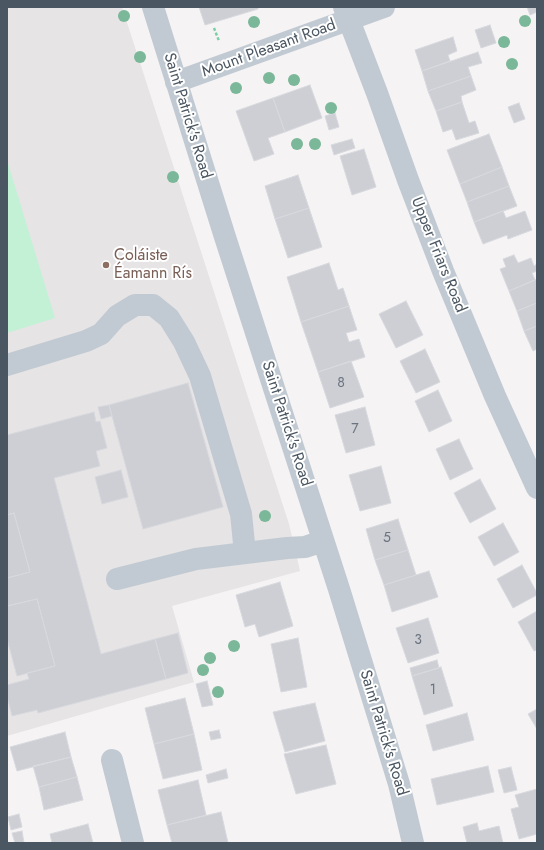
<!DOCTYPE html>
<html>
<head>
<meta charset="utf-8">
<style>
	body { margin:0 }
	#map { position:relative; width:544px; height:850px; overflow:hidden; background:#f5f3f3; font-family:Jost,sans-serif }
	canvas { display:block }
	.frame { position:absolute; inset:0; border:8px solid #4a5661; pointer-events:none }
</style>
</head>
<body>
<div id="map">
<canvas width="544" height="850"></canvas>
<div class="frame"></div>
</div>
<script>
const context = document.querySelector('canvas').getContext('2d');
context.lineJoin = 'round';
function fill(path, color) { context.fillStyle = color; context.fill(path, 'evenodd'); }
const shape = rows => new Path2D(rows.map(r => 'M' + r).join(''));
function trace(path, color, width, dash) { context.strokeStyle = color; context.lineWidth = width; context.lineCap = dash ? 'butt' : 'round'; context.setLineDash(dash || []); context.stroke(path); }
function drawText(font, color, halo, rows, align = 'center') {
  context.font = font + ' Jost,sans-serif'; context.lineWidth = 4; context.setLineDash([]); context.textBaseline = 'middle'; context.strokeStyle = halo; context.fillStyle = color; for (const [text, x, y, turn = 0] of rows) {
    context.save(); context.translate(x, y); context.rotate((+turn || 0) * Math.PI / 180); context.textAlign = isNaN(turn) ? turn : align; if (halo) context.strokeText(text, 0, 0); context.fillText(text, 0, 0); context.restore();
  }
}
const education = shape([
	[7,7,122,7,289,524,300,571,172,606,194,682,7,736]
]);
const green = shape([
	[7,160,55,318,7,333]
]);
const building = shape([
	[199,7,258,7,258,9,205,25,199,7],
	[527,7,537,7,537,12,530,15,527,7],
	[490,25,496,43,481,48,475,30,490,25],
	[453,37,457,51,448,55,450,61,422,71,415,50,453,37],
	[478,52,482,63,468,67,471,76,428,91,422,71,478,52],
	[471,76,476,90,461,96,462,102,436,111,428,91,471,76],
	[310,85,322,118,285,132,273,98,310,85],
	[273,98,285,132,268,138,274,154,254,161,236,111,273,98],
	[462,102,469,123,475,121,479,133,456,140,452,129,443,132,436,111,462,102],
	[519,103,525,119,514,123,508,107,519,103],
	[335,113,339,127,329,130,325,116,335,113],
	[489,134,502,167,460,184,447,150,489,134],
	[352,139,355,148,334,155,331,145,352,139],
	[364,149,376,187,352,195,340,156,364,149],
	[502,167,509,186,467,202,460,184,502,167],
	[298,175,309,208,275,219,265,186,298,175],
	[509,186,517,206,474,222,467,202,509,186],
	[309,208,322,247,288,258,275,219,309,208],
	[503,211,506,218,525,211,532,230,508,239,507,235,483,244,474,222,503,211],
	[514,255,518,263,531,258,534,266,537,264,537,271,532,273,535,280,509,291,500,269,506,267,503,259,514,255],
	[329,263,338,290,343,288,349,306,301,322,287,277,329,263],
	[537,279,537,303,517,311,509,291,537,279],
	[406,301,423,335,396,348,379,314,406,301],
	[537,303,537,326,524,331,517,311,537,303],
	[349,306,357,330,346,333,349,342,359,339,365,357,318,372,301,322,349,306],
	[537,326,537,349,533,351,524,331,537,326],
	[425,349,440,382,416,393,400,361,425,349],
	[351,361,364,397,330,408,318,372,351,361],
	[188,383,223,507,143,529,109,405,188,383],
	[438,390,452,421,429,432,415,401,438,390],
	[109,405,112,416,101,419,98,407,109,405],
	[365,407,375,445,346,453,335,415,365,407],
	[94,412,96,422,100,421,107,448,96,451,100,466,54,478,101,654,155,639,166,679,38,713,37,710,12,716,7,696,7,685,29,679,27,673,55,666,37,599,7,606,7,578,30,572,14,513,7,515,7,435,94,412],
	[459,439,473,469,450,480,436,449,459,439],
	[381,466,391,503,360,511,349,475,381,466],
	[121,470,128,497,102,504,95,477,121,470],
	[480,479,496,509,470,523,454,493,480,479],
	[14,513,30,572,7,578,7,515,14,513],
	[398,519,408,550,375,560,366,529,398,519],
	[503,523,519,552,494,566,478,537,503,523],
	[408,550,416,575,384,585,375,560,408,550],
	[522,565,537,593,537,595,513,608,497,579,522,565],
	[429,571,438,597,392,612,384,585,429,571],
	[280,582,293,626,259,637,255,624,245,627,236,595,280,582],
	[37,599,55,666,17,676,7,639,7,606,37,599],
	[537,611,537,650,534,651,518,622,537,611],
	[428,618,439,653,408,663,396,628,428,618],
	[178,633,188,673,166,679,155,639,178,633],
	[298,638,307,687,281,692,271,644,298,638],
	[437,660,439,668,412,676,410,668,437,660],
	[441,667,453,706,424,715,412,676,441,667],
	[207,681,213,705,202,707,196,684,207,681],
	[185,698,194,734,154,744,145,708,185,698],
	[315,703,325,741,285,752,273,712,315,703],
	[537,709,537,729,528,714,537,709],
	[467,713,474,740,433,751,426,725,467,713],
	[219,730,221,738,211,740,209,732,219,730],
	[65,732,71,757,17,771,10,747,65,732],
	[194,734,202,770,163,779,154,744,194,734],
	[326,745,336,784,296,794,284,754,326,745],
	[71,757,77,777,39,787,33,766,71,757],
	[488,766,494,792,437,805,431,779,488,766],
	[511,767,517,790,504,793,498,770,511,767],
	[226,769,228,778,208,783,206,775,226,769],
	[77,777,83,800,44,810,39,787,77,777],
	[198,780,206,815,167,825,158,790,198,780],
	[537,789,537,834,519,839,511,809,519,807,515,795,537,789],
	[221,812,228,843,172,843,167,825,221,812],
	[19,814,22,827,11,830,8,817,19,814],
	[477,823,479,831,499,826,503,843,467,843,463,827,477,823],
	[88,824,93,843,52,843,50,834,88,824],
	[22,831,24,843,15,843,12,833,22,831]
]);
const path = shape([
	[214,28,219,41]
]);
const minor = shape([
	[153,7,225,237,339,589,399,784,413,843],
	[344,7,377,93,408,180,443,271,495,396,537,488],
	[176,82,384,7],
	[7,365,86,341,101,334,117,316,135,305,153,305,169,318,184,342,200,376,241,514,245,553],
	[117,579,196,559,287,548,305,547,323,541],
	[112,760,133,843]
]);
const trees = [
	[124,16],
	[525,21],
	[254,22],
	[504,42],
	[140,57],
	[512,64],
	[269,78],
	[294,80],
	[236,88],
	[331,108],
	[297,144],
	[315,144],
	[173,177],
	[265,516],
	[234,646],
	[210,658],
	[203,670],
	[218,692]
];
const markers = [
	[106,265,4,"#8d6e63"]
];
const numberNames = [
	["8",341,384],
	["7",355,430],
	["5",387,539],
	["3",418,641],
	["1",433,691]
];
const streetNames = [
	["Mount Pleasant Road",269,49,-20],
	["Saint Patrick's Road",187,116,73],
	["Upper Friars Road",438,255,68],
	["Saint Patrick's Road",286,424,72],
	["Saint Patrick's Road",383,733,73]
];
const educationNames = [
	["Coláiste",114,256],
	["Éamann Rís",114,274]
];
fill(education, '#e6e4e5');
fill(green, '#c3f1d5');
fill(building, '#cdcfd5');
trace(building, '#d7d9de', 1);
trace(path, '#7ad0a6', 2.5, [3, 2]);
trace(minor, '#c1cad2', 22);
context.fillStyle = '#7bb799';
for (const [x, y] of trees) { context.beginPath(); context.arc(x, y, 6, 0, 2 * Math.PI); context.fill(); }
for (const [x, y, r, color] of markers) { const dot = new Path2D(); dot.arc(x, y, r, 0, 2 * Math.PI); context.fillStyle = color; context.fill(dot); trace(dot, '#fff', 1.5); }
drawText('14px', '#6b747e', null, numberNames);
drawText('16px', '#4a5661', '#fff', streetNames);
drawText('16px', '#785e54', '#fff', educationNames, 'left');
</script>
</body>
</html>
